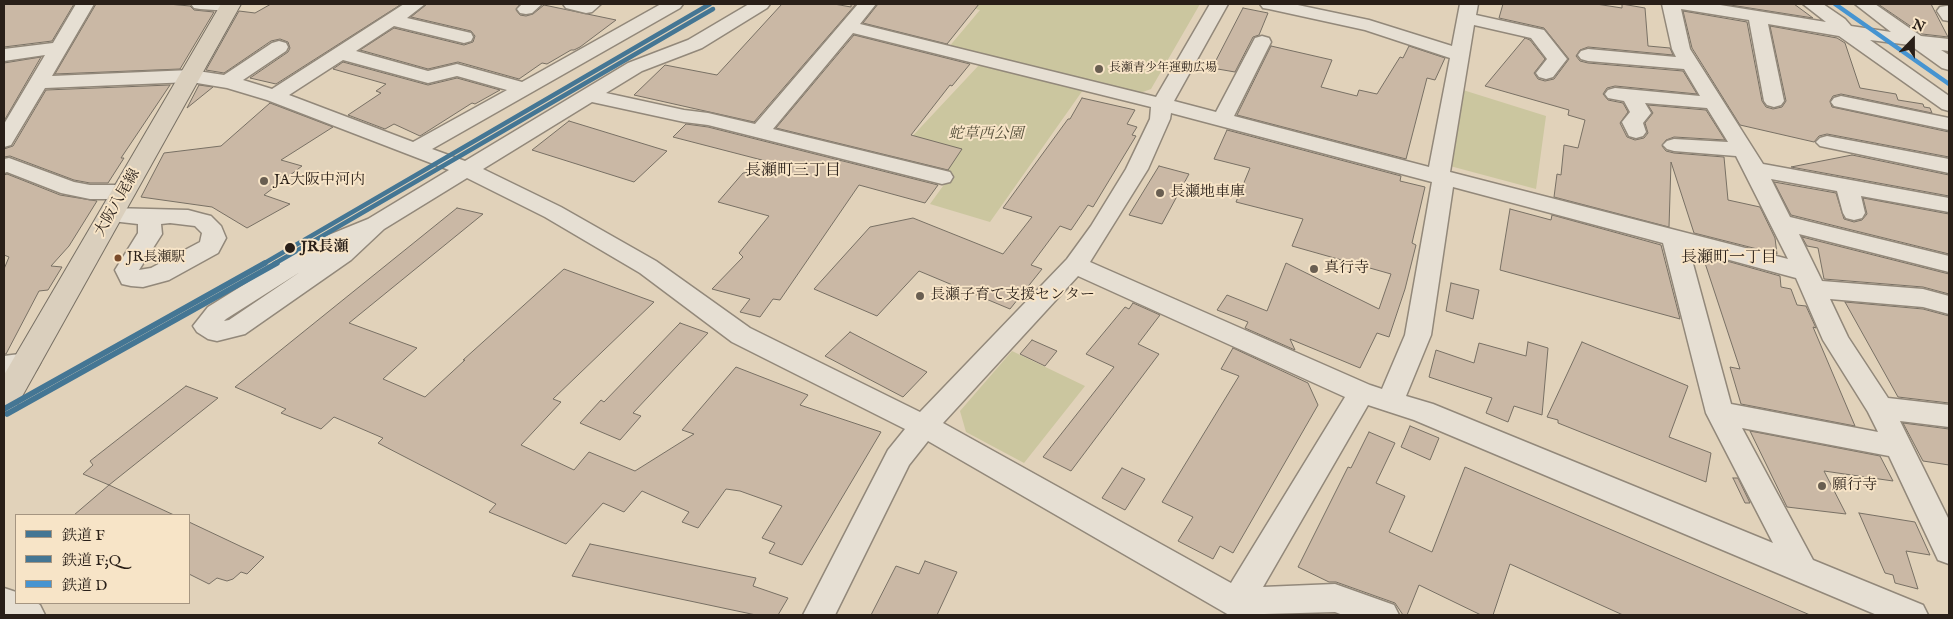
<!DOCTYPE html>
<html>
<head>
<meta charset="utf-8">
<style>
	body { margin:0 }
	#map { position:relative; width:1953px; height:619px; overflow:hidden; background:#e1d2ba; font-family:"IM FELL English","Noto Serif JP",serif }
	canvas { display:block }
	.frame { position:absolute; inset:0; border:5px solid #291f18; pointer-events:none }
	.legend { position:absolute; left:15px; top:514px; width:175px; height:90px; box-sizing:border-box; background:#f7e4c7; border:1px solid #a59581; margin:0; padding:6px 9px; list-style:none; font-size:15px; color:#291f18 }
	.legend li { display:flex; align-items:center; gap:10px; height:25px }
	.legend b { width:25px; border:1px solid #a59581 }
	.north { position:absolute; left:1888px; top:15px; width:50px; height:50px; -webkit-text-stroke:4px #f7e4c7; paint-order:stroke; rotate:22deg; font-size:14px; font-weight:700; line-height:20px; text-align:center; color:#291f18 }
	.north::after { content:''; display:block; margin:auto; width:18px; height:22px; background:#291f18; clip-path:polygon(50% 0,100% 100%,50% 72%,0 100%) }
</style>
</head>
<body>
<div id="map">
<canvas width="1953" height="619"></canvas>
<div class="frame"></div>
<ul class="legend">
<li><b style="height:6px;background:#447694"></b>鉄道 F</li>
<li><b style="height:6px;background:#447694"></b>鉄道 F;Q</li>
<li><b style="height:6px;background:#4694d1"></b>鉄道 D</li>
</ul>
<div class="north">N</div>
</div>
<script>
const context = document.querySelector('canvas').getContext('2d');
context.lineJoin = 'round';
function fill(path, color) { context.fillStyle = color; context.fill(path, 'evenodd'); }
const shape = rows => new Path2D(rows.map(r => 'M' + r).join(''));
function trace(path, color, width, dash) { context.strokeStyle = color; context.lineWidth = width; context.lineCap = dash ? 'butt' : 'round'; context.setLineDash(dash || []); context.stroke(path); }
function drawText(font, color, halo, rows, align = 'center') {
  context.font = font + ' "IM FELL English","Noto Serif JP",serif'; context.lineWidth = 4; context.setLineDash([]); context.textBaseline = 'middle'; context.strokeStyle = halo; context.fillStyle = color; for (const [text, x, y, turn = 0] of rows) {
    context.save(); context.translate(x, y); context.rotate((+turn || 0) * Math.PI / 180); context.textAlign = isNaN(turn) ? turn : align; if (halo) context.strokeText(text, 0, 0); context.fillText(text, 0, 0); context.restore();
  }
}
const green = shape([
	[964,4,1200,4,1151,89,1140,93,948,48,980,10,963,6],
	[980,64,1083,90,990,222,930,204,951,175,891,159],
	[1463,90,1546,116,1536,189,1450,166],
	[1012,351,1085,386,1024,463,966,432,960,411]
]);
const building = shape([
	[4,4,74,4,52,41,4,47,4,4],
	[96,4,168,4,190,6,194,10,214,12,180,69,55,74,96,4],
	[271,4,396,4,400,5,276,84,250,78,288,52,290,48,288,42,280,39,271,41,224,73,206,70,239,11,255,13,271,4],
	[427,4,520,4,516,10,520,15,526,16,533,14,544,5,616,20,580,47,574,50,571,50,547,64,542,63,519,79,458,62,428,69,360,50,394,28,464,45,473,42,475,36,471,31,411,17,427,4],
	[782,4,834,4,851,7,851,4,856,4,754,122,634,95,665,65,717,75,782,4],
	[878,4,979,4,947,44,863,23,878,4],
	[1503,4,1596,4,1622,8,1622,4,1645,8,1648,46,1670,48,1673,55,1588,47,1580,50,1576,56,1580,61,1588,63,1683,71,1697,94,1615,86,1607,88,1603,94,1608,100,1623,103,1628,112,1620,123,1627,137,1635,140,1644,138,1648,133,1645,123,1653,113,1648,105,1706,110,1725,140,1674,137,1666,140,1662,146,1666,151,1674,153,1724,157,1728,200,1760,207,1775,238,1777,254,1694,233,1671,162,1669,227,1554,197,1557,174,1561,175,1564,145,1578,148,1585,120,1568,115,1569,110,1485,86,1525,38,1530,40,1545,59,1534,73,1538,79,1545,81,1554,79,1569,59,1544,28,1499,18,1503,4],
	[1724,4,1794,4,1813,18,1724,4],
	[1878,4,1931,4,1948,37,1922,34,1878,4],
	[1243,8,1268,13,1259,35,1253,37,1235,72,1212,68,1243,8],
	[1683,11,1747,22,1762,101,1766,107,1773,109,1782,107,1786,101,1770,26,1837,38,1845,43,1860,88,1896,94,1898,100,1923,104,1924,107,1930,108,1932,113,1841,94,1833,96,1830,101,1832,107,1949,132,1949,157,1827,134,1819,136,1814,142,1740,125,1692,48,1683,11],
	[854,35,970,64,952,86,950,85,911,135,962,149,948,170,776,128,854,35],
	[1271,46,1332,60,1321,87,1357,96,1359,90,1377,94,1400,57,1403,58,1409,46,1445,58,1435,80,1427,78,1406,159,1237,115,1271,46],
	[41,57,4,121,4,63,41,57],
	[343,62,428,85,457,78,500,90,475,104,472,103,420,136,394,124,385,129,348,115,381,93,376,91,386,84,333,69,343,62],
	[170,85,121,158,124,158,108,183,90,183,74,180,10,156,4,157,4,149,13,146,46,90,170,85],
	[199,85,213,87,187,108,199,85],
	[1082,98,1135,110,1127,124,1137,127,1132,135,1136,136,1093,207,1088,205,1071,230,1060,226,1031,265,1042,269,1010,309,919,271,877,316,814,289,870,227,913,218,1003,254,1032,217,1003,208,1068,119,1070,119,1082,98],
	[270,103,333,127,281,160,302,166,264,195,290,204,247,228,212,207,141,197,164,153,221,146,270,103],
	[569,121,667,151,634,182,532,150,569,121],
	[686,124,708,127,938,185,925,203,859,185,780,300,773,299,760,317,740,312,750,299,712,289,743,257,739,253,769,216,718,202,743,173,789,167,673,137,686,124],
	[1227,130,1401,176,1400,181,1425,187,1412,243,1416,245,1405,289,1389,337,1377,333,1360,368,1290,339,1295,350,1245,328,1248,322,1217,310,1227,295,1267,311,1286,263,1379,309,1391,274,1292,246,1303,219,1236,202,1250,168,1214,159,1227,130],
	[1852,155,1949,175,1949,196,1791,167,1852,155],
	[1159,166,1189,174,1162,224,1129,215,1159,166],
	[7,174,60,195,97,201,69,246,51,266,62,267,48,290,39,291,6,354,4,354,4,269,9,257,4,255,4,175,7,174],
	[1774,182,1836,193,1844,219,1854,222,1862,220,1867,214,1863,198,1949,214,1949,254,1791,215,1774,182],
	[457,208,483,214,349,323,417,348,383,379,425,397,465,360,463,360,564,269,654,302,553,399,561,402,521,445,574,470,589,452,635,471,694,434,682,430,736,367,808,395,800,405,881,432,802,565,769,553,775,543,762,538,782,506,740,491,726,489,698,528,682,522,689,512,642,491,624,512,603,503,566,544,489,512,496,504,378,443,383,438,334,417,321,429,281,413,286,409,235,387,457,208],
	[1510,209,1551,220,1552,215,1661,245,1680,319,1500,270,1510,209],
	[1802,237,1949,274,1949,294,1923,287,1824,279,1818,248,1807,246,1802,237],
	[1702,254,1780,276,1781,287,1791,289,1797,305,1806,306,1816,328,1813,327,1855,426,1741,404,1730,367,1740,369,1702,254],
	[1451,283,1479,290,1473,319,1446,311,1451,283],
	[1845,302,1923,309,1949,316,1949,403,1898,397,1845,302],
	[1133,303,1160,315,1138,344,1159,354,1071,471,1043,457,1114,367,1086,354,1125,307,1129,309,1133,303],
	[680,323,708,333,633,413,641,416,620,440,580,423,601,400,604,402,680,323],
	[850,332,927,372,903,397,825,356,850,332],
	[1032,340,1057,351,1045,366,1020,354,1032,340],
	[1528,342,1548,348,1542,415,1514,406,1508,422,1486,413,1492,398,1429,377,1436,350,1474,363,1479,343,1526,356,1528,342],
	[1582,342,1688,386,1669,437,1711,453,1706,482,1558,423,1558,420,1547,417,1582,342],
	[1233,348,1308,383,1318,405,1233,553,1220,546,1213,559,1178,541,1193,517,1162,502,1239,376,1221,369,1233,348],
	[186,386,218,398,109,485,83,474,93,465,90,461,186,386],
	[1903,423,1949,429,1949,465,1923,461,1903,423],
	[1410,426,1439,438,1430,460,1401,447,1410,426],
	[1750,431,1880,456,1893,481,1824,471,1846,514,1787,507,1750,431],
	[1369,432,1395,443,1376,483,1405,496,1389,532,1432,552,1465,467,1810,615,1623,615,1510,564,1493,615,1481,615,1419,585,1407,615,1403,615,1395,603,1336,582,1329,582,1298,567,1348,467,1351,468,1369,432],
	[1122,468,1145,479,1125,510,1102,498,1122,468],
	[1733,478,1738,478,1750,503,1745,503,1733,478],
	[109,485,174,515,74,515,109,485],
	[1859,513,1915,522,1930,555,1906,551,1918,589,1895,583,1893,575,1885,573,1859,513],
	[189,522,242,547,264,557,247,574,241,572,233,579,227,581,217,578,209,584,189,574,189,522],
	[590,544,756,578,753,586,788,598,778,615,756,615,572,576,590,544],
	[925,561,957,572,937,615,871,615,896,566,919,574,925,561]
]);
const minor = shape([
	[76,4,94,4,52,76,191,70,224,75,272,43,279,41,286,43,288,47,286,51,243,80,272,89,404,4,425,4,407,18,471,33,473,37,471,41,464,43,394,26,356,51,428,71,457,64,522,82,661,4,683,4,680,8,432,149,465,161,628,63,688,40,749,4,770,4,767,8,702,48,642,71,606,93,684,110,708,113,755,124,858,4,876,4,860,24,1156,97,1210,4,1228,4,1174,101,1216,112,1255,38,1262,36,1269,38,1271,42,1234,116,1429,167,1450,58,1365,30,1269,9,1263,8,1260,4,1293,4,1369,20,1452,46,1460,4,1478,4,1476,15,1544,30,1567,59,1553,77,1546,79,1539,77,1536,73,1547,59,1531,38,1474,25,1450,172,1788,259,1736,156,1674,151,1667,149,1663,145,1667,141,1674,139,1728,142,1707,108,1645,103,1651,113,1643,123,1646,132,1643,136,1636,138,1629,136,1622,122,1630,112,1624,101,1608,98,1605,94,1608,90,1615,88,1700,96,1684,69,1588,61,1581,59,1578,55,1581,51,1588,49,1676,57,1672,49,1662,4,1714,4,1826,22,1803,4,1823,4,1845,19,1851,26,1891,32,1855,4,1875,4,1921,36,1949,39,1949,51,1941,50,1949,55,1949,70,1942,68,1910,45,1870,40,1949,96,1949,111,1942,109,1839,36,1768,24,1784,101,1781,105,1774,107,1767,105,1764,101,1749,20,1681,9,1690,49,1763,164,1949,198,1949,212,1861,196,1865,213,1862,218,1854,220,1846,218,1843,213,1837,191,1771,179,1790,217,1949,256,1949,272,1799,234,1822,281,1923,289,1949,296,1949,314,1923,307,1830,299,1848,337,1888,398,1949,405,1949,427,1900,421,1949,520,1949,564,1938,560,1889,456,1742,428,1813,560,1923,605,1928,615,1877,615,1414,420,1368,405,1263,587,1335,584,1394,605,1399,615,1343,615,1335,612,1229,615,928,441,909,465,835,615,803,615,888,450,905,429,732,342,640,273,545,217,467,178,384,229,351,260,245,334,217,341,208,339,197,332,193,326,208,307,314,241,368,219,449,170,267,100,227,88,191,82,45,88,11,145,4,147,4,124,45,55,4,61,4,49,53,43,76,4],
	[853,33,1151,107,1150,119,1126,169,1091,226,1067,259,920,412,750,328,656,261,561,207,483,169,592,102,684,122,708,125,942,184,950,182,953,177,950,172,773,129,853,33],
	[343,60,428,83,457,76,507,90,413,142,289,95,343,60],
	[1171,113,1432,182,1405,335,1382,389,1370,385,1090,262,1148,169,1170,119,1171,113],
	[1453,187,1663,243,1706,413,1773,543,1433,404,1406,396,1431,335,1453,187],
	[1689,249,1796,278,1823,340,1868,412,1878,432,1731,404,1689,249],
	[300,272,229,320,224,321,226,319,300,272],
	[1078,276,1345,397,1231,583,943,423,1078,276],
	[191,4,237,4,239,6,236,10,230,11,200,9,194,8,191,4],
	[522,4,542,4,532,13,526,14,520,13,517,9,522,4],
	[563,4,601,4,592,12,586,13,566,8,563,4],
	[1946,6,1949,6,1949,21,1943,20,1937,11,1940,7,1946,6],
	[1841,96,1949,118,1949,130,1834,106,1831,102,1834,98,1841,96],
	[1827,136,1949,159,1949,173,1820,146,1816,142,1820,138,1827,136],
	[9,158,74,182,90,185,124,185,132,187,135,192,132,197,124,199,90,199,61,193,7,172,4,173,4,159,9,158],
	[111,208,188,210,203,214,211,216,221,226,226,238,218,253,169,280,143,287,131,286,122,284,115,270,138,233,138,224,103,220,100,215,103,210,111,208],
	[170,223,195,226,202,233,200,242,151,268,139,270,162,234,161,224,170,223],
	[27,353,36,356,40,363,36,370,4,376,4,356,27,353],
	[4,588,16,592,16,603,37,603,40,605,45,615,4,615,4,588]
]);
const major = shape([
	[221,4,241,4,15,409,4,412,4,375,221,4]
]);
const rail1Far1 = shape([
	[263,264,710,4]
]);
const rail1 = shape([
	[4,409,265,263]
]);
const rail2Far1 = shape([
	[274,264,713,9]
]);
const rail2 = shape([
	[7,414,277,263]
]);
const rail3 = shape([
	[1835,4,1949,84]
]);
const markers = [
	[1099,69,5,"#695e51"],
	[264,181,5,"#695e51"],
	[1160,193,5,"#695e51"],
	[290,248,6,"#291f18"],
	[118,258,4.5,"#7a4b2a"],
	[1314,269,5,"#695e51"],
	[920,296,5,"#695e51"],
	[1822,486,5,"#695e51"]
];
const farPoinames = [
	["長瀬青少年運動広場",1109,69]
];
const busNames = [
	["JR長瀬駅",127,258]
];
const parkNames = [
	["蛇草西公園",986,135]
];
const poiNames = [
	["JA大阪中河内",274,181],
	["長瀬地車庫",1170,193],
	["真行寺",1324,269],
	["長瀬子育て支援センター",930,296],
	["願行寺",1832,486]
];
const streetNames = [
	["大阪八尾線",118,203,-60]
];
const stopNames = [
	["JR長瀬",301,248]
];
const neighbourhoodNames = [
	["長瀬町三丁目",793,172],
	["長瀬町一丁目",1729,259]
];
fill(green, '#cbc69f');
fill(building, '#cab8a5');
trace(building, '#787064', 1);
trace(minor, '#92887a', 3);
trace(major, '#787064', 2);
fill(minor, '#e6dfd3');
fill(major, '#dacfbd');
trace(rail1Far1, '#447694', 4.5);
trace(rail1, '#447694', 5.5);
trace(rail2Far1, '#447694', 4.5);
trace(rail2, '#447694', 5.5);
trace(rail3, '#4694d1', 4.5);
for (const [x, y, r, color] of markers) { const dot = new Path2D(); dot.arc(x, y, r, 0, 2 * Math.PI); context.fillStyle = color; context.fill(dot); trace(dot, '#f7e4c7', 2); }
drawText('12px', '#291f18', '#f7e4c7', farPoinames, 'left');
drawText('14px', '#291f18', '#f7e4c7', busNames, 'left');
drawText('italic 15px', '#544e3a', '#f7e4c7', parkNames);
drawText('15px', '#291f18', '#f7e4c7', poiNames, 'left');
drawText('15px', '#291f18', '#f7e4c7', streetNames);
drawText('bold 15px', '#291f18', '#f7e4c7', stopNames, 'left');
drawText('16px', '#291f18', '#f7e4c7', neighbourhoodNames);
</script>
</body>
</html>
